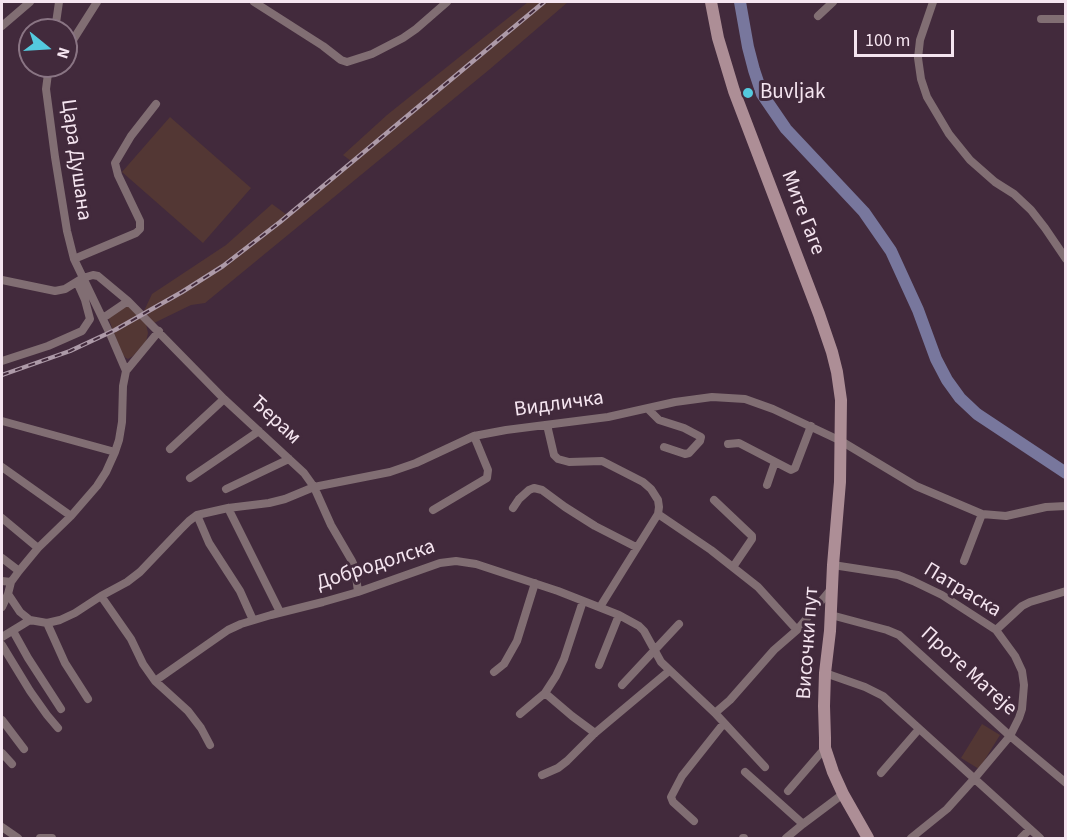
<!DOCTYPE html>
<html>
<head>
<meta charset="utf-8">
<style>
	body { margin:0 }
	#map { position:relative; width:1067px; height:840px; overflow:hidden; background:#422a3c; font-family:"Source Sans 3",sans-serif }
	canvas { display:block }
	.frame { position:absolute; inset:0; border:3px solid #f5e5f0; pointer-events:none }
	.north { position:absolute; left:18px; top:18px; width:60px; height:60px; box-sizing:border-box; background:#422a3c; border:2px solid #8a7584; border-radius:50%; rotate:108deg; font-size:16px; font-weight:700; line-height:24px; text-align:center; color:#f5e5f0 }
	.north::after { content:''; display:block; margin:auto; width:21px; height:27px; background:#54cade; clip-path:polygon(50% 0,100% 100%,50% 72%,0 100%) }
	.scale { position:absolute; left:854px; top:30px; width:100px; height:27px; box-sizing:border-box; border:3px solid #f5e5f0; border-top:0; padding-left:8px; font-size:18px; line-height:21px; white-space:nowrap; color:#f5e5f0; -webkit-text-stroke:4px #422a3c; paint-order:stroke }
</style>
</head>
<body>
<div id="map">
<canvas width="1067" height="840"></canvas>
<div class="frame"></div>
<div class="north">N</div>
<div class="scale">100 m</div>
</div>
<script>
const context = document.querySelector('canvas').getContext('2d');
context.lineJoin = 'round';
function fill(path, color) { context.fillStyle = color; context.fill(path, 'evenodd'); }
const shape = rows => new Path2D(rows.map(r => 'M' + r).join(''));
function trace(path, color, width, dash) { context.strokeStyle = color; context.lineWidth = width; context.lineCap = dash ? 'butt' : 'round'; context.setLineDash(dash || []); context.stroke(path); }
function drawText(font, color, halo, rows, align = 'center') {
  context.font = font + ' "Source Sans 3",sans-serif'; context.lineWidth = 6; context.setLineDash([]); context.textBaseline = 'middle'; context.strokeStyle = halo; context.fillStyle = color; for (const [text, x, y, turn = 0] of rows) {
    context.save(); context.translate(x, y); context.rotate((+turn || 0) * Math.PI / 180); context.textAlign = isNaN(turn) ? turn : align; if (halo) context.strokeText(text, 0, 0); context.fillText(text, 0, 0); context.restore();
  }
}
const green = shape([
	[528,2,568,2,490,69,205,303,191,305,154,323,144,311,152,294,226,245,272,204,287,215,351,161,343,155,387,115],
	[170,117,251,188,203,243,122,172],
	[126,304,146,324,148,333,146,342,133,356,128,359,126,358,122,354,108,317],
	[982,724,1000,735,979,769,961,758]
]);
const river = shape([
	[740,2,748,47,754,70,762,94,786,129,864,212,891,251,918,310,936,359,947,380,960,398,977,414,1066,473]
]);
const minor = shape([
	[254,2,323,46,341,60,347,62,372,54,403,38,416,29,447,2],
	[933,2,920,40,918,58,921,79,927,97,949,134,970,160,995,182,1014,194,1031,210,1045,228,1066,259],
	[818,16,833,2],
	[1041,19,1066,19],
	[2,26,30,2],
	[55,30,59,2],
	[66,51,97,2],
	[49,66,46,89,55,157,67,231,74,259,111,336,126,371],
	[74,259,136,233,140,229,140,221,118,175,115,163,131,136,156,104],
	[2,280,55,291,65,289,83,278,93,275,98,276,128,301,103,318],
	[128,301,224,399,304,473,314,487,331,525,352,561,355,568,358,592],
	[2,361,48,346,82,331,90,319,85,300,77,282],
	[648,409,659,420,684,428,701,437,700,441,689,453,685,454,664,447],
	[2,421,115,452],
	[547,425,554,455,558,459,569,462,602,461,643,482,651,489,658,500,659,507,658,514,711,550,758,587,797,630],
	[728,444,739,443,791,470,795,468,811,426],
	[170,449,224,399],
	[2,467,71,516],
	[190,478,259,431],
	[767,485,775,462],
	[226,489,289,459],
	[714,500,752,536,752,539,733,567],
	[228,508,280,612],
	[513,508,519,499,529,490,534,488,542,490,565,507,595,526,636,547],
	[433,510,487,478,488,470,474,436],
	[197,515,209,543,240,591,253,620],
	[2,518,38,548],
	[2,558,19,571],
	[964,561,982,514],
	[833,565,898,575,913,581,942,595,996,630,1015,656,1022,671,1024,685,1022,709,1019,718,1010,736,974,779,947,809,911,838],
	[2,581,11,582],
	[8,594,20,612,30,620,47,623,60,620,75,613,101,596,127,582,140,572,180,530,189,521,197,515,228,508,269,503,285,499,314,487,390,472,416,463,474,436,506,430,608,417,675,402,712,397,745,399,773,409,841,441,916,486,982,514,1006,516,1046,507,1066,506],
	[101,596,131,639,143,664,155,681,188,711,201,728,210,745],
	[2,607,8,594,11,582,19,571,38,548,71,516,97,486,106,472,115,452,119,440,122,422,123,386,126,371,159,331],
	[600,607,658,514],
	[831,615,887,630,899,635,1010,736,1066,783],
	[47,623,65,663,88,699],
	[996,630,1022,606,1030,602,1066,591],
	[13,631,28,658,61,709],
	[2,637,30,620],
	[2,645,30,691,47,715,58,728],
	[599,665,619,615],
	[494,672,504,664,517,641,535,583],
	[825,673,865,687,883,696,1040,838],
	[155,681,228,630,241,624,271,615,323,602,358,592,440,563,456,561,476,564,558,591,619,615,639,626,644,631,661,662,715,713,765,767],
	[622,685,679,624],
	[545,693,572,716,595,733],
	[715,713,730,700,774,650,797,630,832,588],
	[520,714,545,693,556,676,564,659,583,601],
	[2,720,24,749],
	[2,753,12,764],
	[745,772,803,824,843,794],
	[881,773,919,729],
	[542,775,558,768,567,761,595,733,669,671],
	[788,791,825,748],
	[694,821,673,802,671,797,682,776,724,723],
	[2,827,18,838],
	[40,838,52,838],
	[743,838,744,838],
	[786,838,803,824],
	[1021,838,1030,829]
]);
const secondary = shape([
	[711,2,718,38,734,91,819,314,832,352,837,372,841,400,840,482,833,565,830,631,825,673,824,706,825,738,825,748,833,772,843,794,868,838]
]);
const rail = shape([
	[2,375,70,351,115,330,182,292,223,266,280,222,544,2]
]);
const markers = [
	[748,93,6,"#54cade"]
];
const poiNames = [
	["Buvljak",760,93]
];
const streetNames = [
	["Цара Душана",75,160,82],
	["Мите Гаге",802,213,69],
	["Видличка",559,405,-8],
	["Ђерам",275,421,43],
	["Добродолска",376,566,-18],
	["Патраска",962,591,31],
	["Височки пут",809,643,-86],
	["Проте Матеје",968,672,42]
];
fill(green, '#533734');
trace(river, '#78779d', 12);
trace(minor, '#816e73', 8);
trace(secondary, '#ad8e96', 12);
trace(rail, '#ad9aa8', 4.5);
trace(rail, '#422a3c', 2, [7]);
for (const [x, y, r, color] of markers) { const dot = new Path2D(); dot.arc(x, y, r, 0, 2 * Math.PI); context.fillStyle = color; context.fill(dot); trace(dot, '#422a3c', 2); }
drawText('21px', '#f5e5f0', '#422a3c', poiNames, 'left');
drawText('21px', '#f5e5f0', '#422a3c', streetNames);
</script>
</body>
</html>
